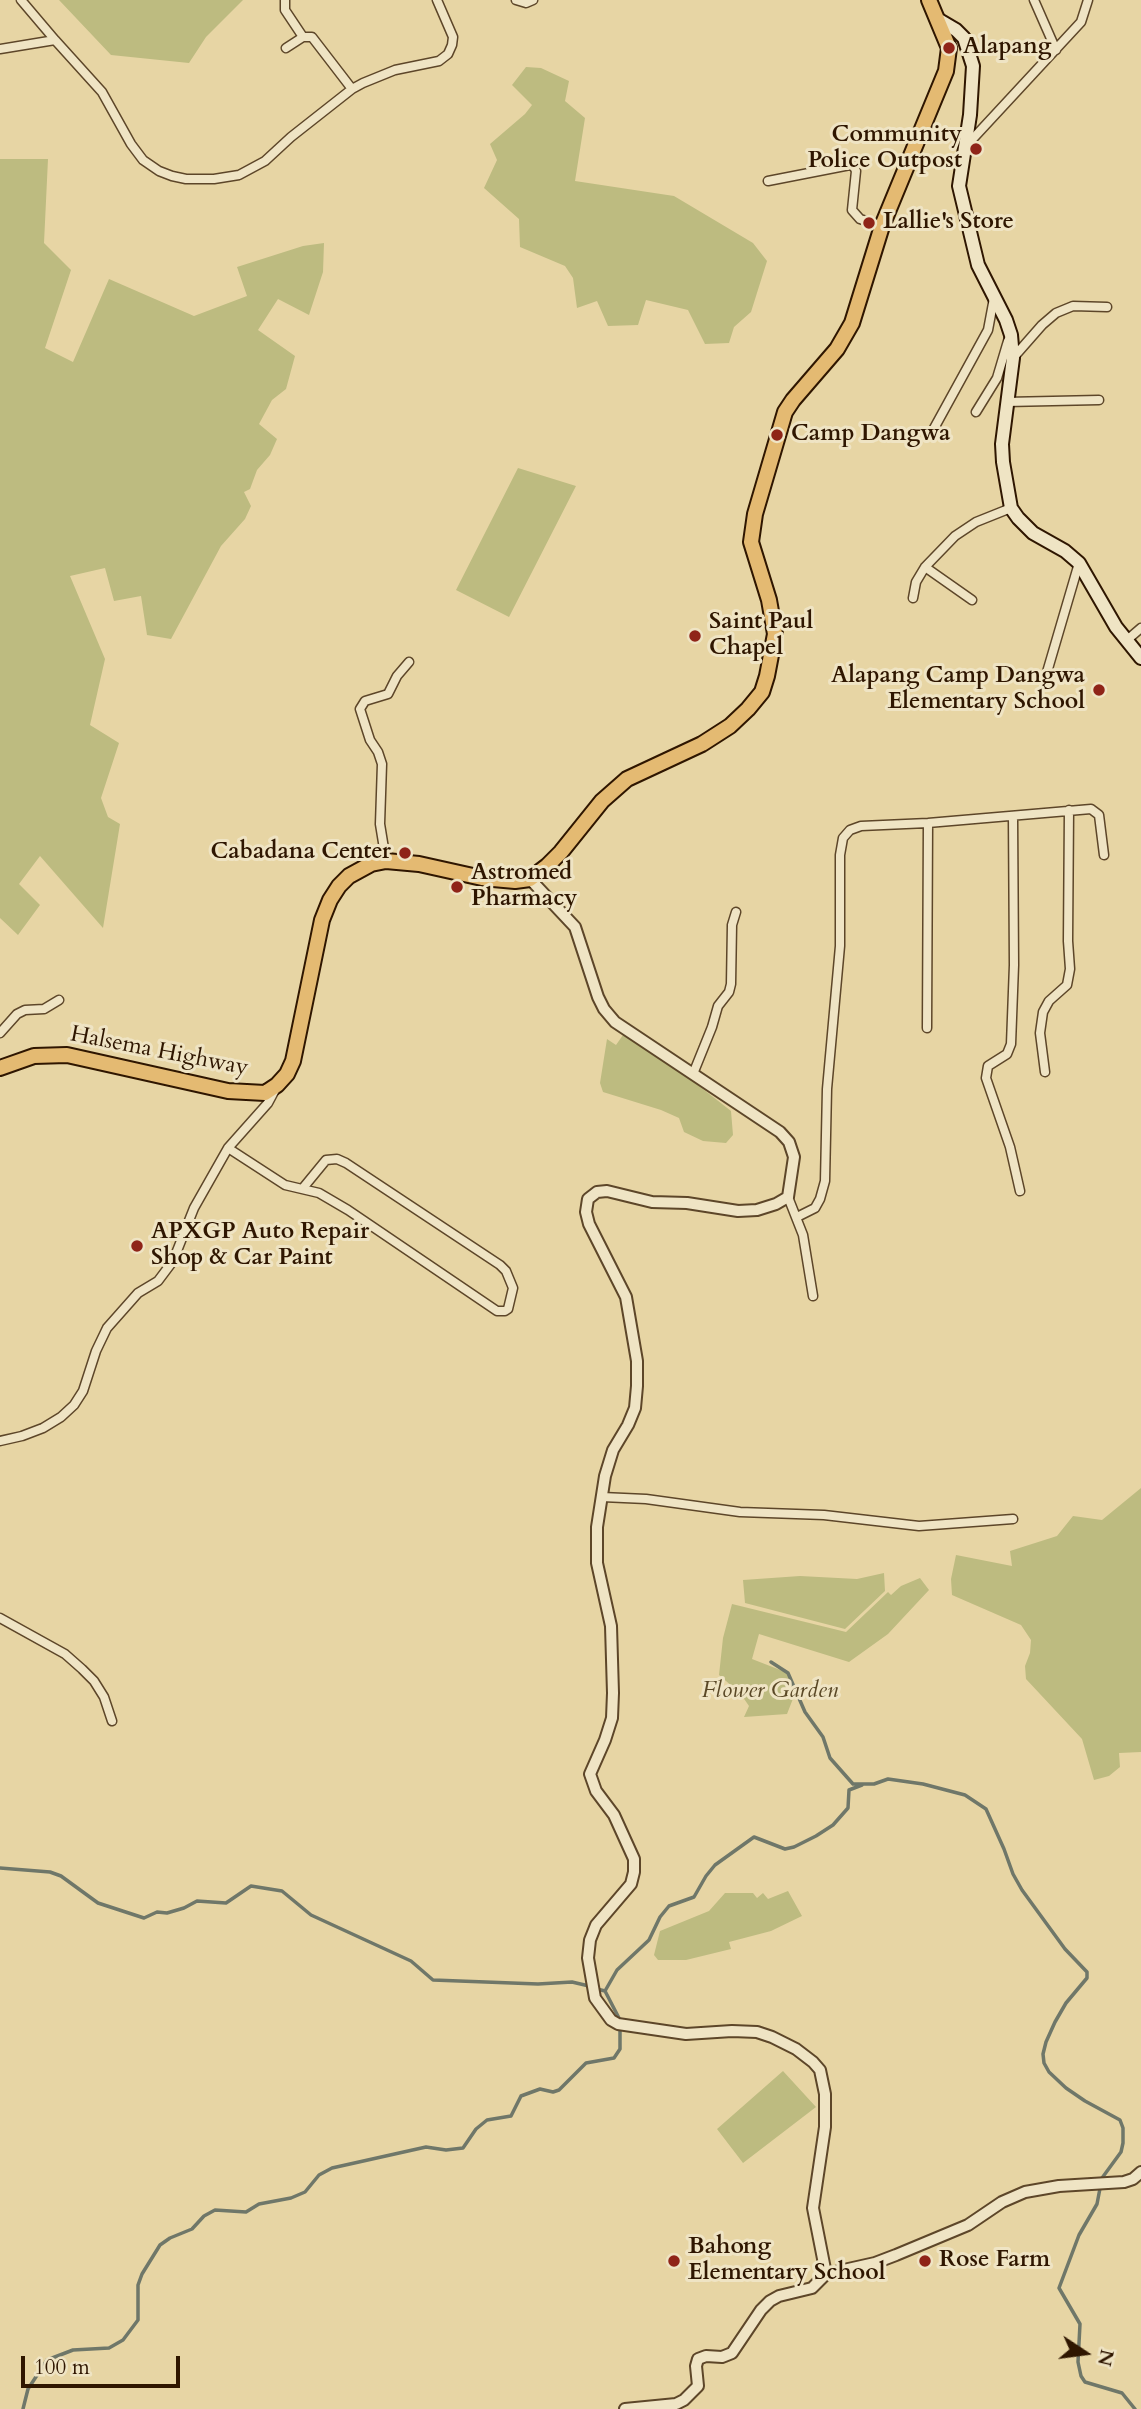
<!DOCTYPE html>
<html>
<head>
<meta charset="utf-8">
<style>
	body { margin:0 }
	#map { position:relative; width:1141px; height:2409px; overflow:hidden; background:#e7d5a4; font-family:Cardo,serif }
	canvas { display:block }
	.north { position:absolute; left:1050px; top:2318px; width:70px; height:70px; -webkit-text-stroke:5px #efe4c4; paint-order:stroke; rotate:103deg; font-size:19px; font-weight:700; line-height:28px; text-align:center; color:#2f1600 }
	.north::after { content:''; display:block; margin:auto; width:24px; height:32px; background:#2f1600; clip-path:polygon(50% 0,100% 100%,50% 72%,0 100%) }
	.scale { position:absolute; left:21px; top:2356px; width:159px; height:32px; box-sizing:border-box; border:4px solid #2f1600; border-top:0; padding-left:9px; font-size:21px; line-height:24px; white-space:nowrap; color:#2f1600; -webkit-text-stroke:5px #efe4c4; paint-order:stroke }
</style>
</head>
<body>
<div id="map">
<canvas width="1141" height="2409"></canvas>
<div class="north">N</div>
<div class="scale">100 m</div>
</div>
<script>
const context = document.querySelector('canvas').getContext('2d');
context.lineJoin = 'round';
function fill(path, color) { context.fillStyle = color; context.fill(path, 'evenodd'); }
const shape = rows => new Path2D(rows.map(r => 'M' + r).join(''));
function trace(path, color, width, dash) { context.strokeStyle = color; context.lineWidth = width; context.lineCap = dash ? 'butt' : 'round'; context.setLineDash(dash || []); context.stroke(path); }
function drawText(font, color, halo, rows, align = 'center') {
  context.font = font + ' Cardo,serif'; context.lineWidth = 6; context.setLineDash([]); context.textBaseline = 'middle'; context.strokeStyle = halo; context.fillStyle = color; for (const [text, x, y, turn = 0] of rows) {
    context.save(); context.translate(x, y); context.rotate((+turn || 0) * Math.PI / 180); context.textAlign = isNaN(turn) ? turn : align; if (halo) context.strokeText(text, 0, 0); context.fillText(text, 0, 0); context.restore();
  }
}
const green = shape([
	[59,0,243,0,206,37,189,63,111,55],
	[526,67,541,68,569,81,565,101,585,118,575,181,674,196,753,243,767,261,751,312,734,327,729,343,705,344,688,310,646,300,638,325,608,326,597,301,577,308,573,278,565,266,520,247,519,219,484,188,497,160,490,144,525,114,532,105,512,85],
	[0,159,48,159,44,243,71,270,45,348,73,362,109,279,194,316,247,296,237,267,303,246,324,243,323,272,309,315,278,299,258,330,295,356,286,389,272,400,259,424,277,439,270,455,257,470,250,489,244,492,251,506,245,519,221,546,171,639,147,635,141,596,114,601,105,568,70,576,105,659,90,725,119,743,101,798,108,817,120,824,103,928,40,856,19,884,40,905,18,935,0,918],
	[518,468,576,486,509,617,456,590],
	[623,1035,666,1060,731,1111,733,1135,726,1143,703,1141,684,1132,679,1118,661,1110,603,1092,600,1083,607,1039,616,1045],
	[1141,1488,1141,1752,1119,1753,1120,1767,1109,1776,1094,1780,1082,1739,1026,1679,1025,1666,1030,1653,1031,1640,1021,1625,952,1595,951,1579,956,1555,1012,1566,1010,1551,1057,1536,1073,1516,1102,1520],
	[884,1573,885,1591,845,1629,745,1603,743,1580,800,1576,857,1579],
	[920,1578,929,1590,888,1634,849,1662,759,1634,752,1659,788,1673,796,1691,787,1714,744,1717,749,1706,740,1693,719,1675,723,1638,732,1604,846,1632,888,1592,891,1595,901,1586],
	[788,1891,802,1916,771,1931,729,1942,731,1949,686,1960,658,1960,654,1955,660,1931,709,1911,725,1893,753,1893,757,1898,763,1893,768,1899],
	[783,2071,816,2107,743,2163,717,2129]
]);
const stream = shape([
	[771,1662,788,1673,805,1712,823,1737,830,1758,853,1784,874,1784,888,1779,923,1784,965,1795,986,1809,1004,1849,1013,1874,1022,1890,1065,1949,1087,1972,1087,1978,1066,2003,1055,2022,1046,2042,1043,2054,1044,2063,1049,2072,1066,2088,1085,2101,1120,2120,1123,2128,1123,2143,1121,2152,1102,2178,1097,2204,1079,2235,1059,2288,1080,2324,1078,2362,1081,2376,1085,2382,1122,2393,1135,2409],
	[0,1868,50,1872,61,1876,98,1903,144,1918,157,1912,167,1913,184,1908,197,1901,226,1903,251,1886,282,1891,311,1915,411,1961,433,1980,538,1984,572,1982,589,1986],
	[597,1989,605,1991,617,1970,649,1940,660,1917,669,1906,694,1897,706,1876,715,1865,754,1837,785,1849,794,1847,816,1836,833,1825,848,1808,849,1790,862,1785],
	[605,1991,620,2020],
	[23,2409,28,2389,47,2360,73,2350,109,2348,123,2340,138,2320,138,2285,142,2274,160,2245,170,2238,192,2229,204,2216,215,2210,246,2212,259,2204,291,2198,305,2192,319,2175,332,2168,426,2147,446,2150,463,2148,476,2129,487,2120,511,2116,521,2096,540,2089,553,2092,559,2090,586,2063,614,2058,620,2049,620,2028]
]);
const minor = shape([
	[21,0,55,40],
	[285,0,285,10,303,37],
	[516,0,526,3,533,0],
	[1034,0,1056,50],
	[286,48,303,37,312,37,352,89],
	[0,49,55,40,102,92,131,144,143,160,159,171,172,176,186,179,214,179,239,175,265,161,291,137,352,89,363,83,395,70,439,61,448,54,452,45,453,37,437,0],
	[967,145,1081,22,1088,0],
	[768,181,850,165,854,167,856,171,852,210,860,219,882,226],
	[1013,358,1042,325,1056,313,1073,306,1107,307],
	[1006,402,1099,400],
	[976,412,997,378,1008,341],
	[932,432,988,330,994,298],
	[925,567,972,600],
	[913,598,916,582,925,567,955,536,976,522,1011,508],
	[1127,640,1141,628],
	[1045,679,1079,563],
	[1013,816,1014,965,1011,1044,1007,1054,988,1066,986,1078,1010,1147,1020,1191],
	[386,861,380,824,382,764,378,752,370,740,360,709,365,701,388,694,397,676,409,662],
	[927,1028,928,823],
	[0,1033,17,1014,25,1010,44,1009,59,1000],
	[1045,1072,1040,1033,1043,1012,1049,1001,1067,985,1070,969,1068,941,1069,810],
	[693,1074,712,1027,718,1006,729,992,731,984,732,925,736,912],
	[228,1148,285,1185,319,1193,348,1210,497,1311,505,1311,508,1309,513,1288,506,1271,500,1265,346,1163,337,1159,326,1160,303,1188],
	[788,1197,803,1235,813,1296],
	[797,1217,815,1208,820,1199,825,1181,827,1089,840,946,840,855,843,838,850,830,861,826,928,823,1091,809,1099,815,1104,855],
	[0,1441,22,1436,43,1428,61,1417,74,1405,83,1391,96,1351,107,1328,138,1293,158,1281,173,1261,194,1208,228,1148,268,1103,276,1088],
	[602,1497,646,1499,740,1512,824,1515,919,1526,1013,1519],
	[0,1618,65,1654,82,1669,94,1681,104,1697,112,1721]
]);
const tertiary = shape([
	[530,879,575,927,598,997,604,1009,615,1022,780,1132,789,1142,794,1157,788,1197,776,1204,757,1210,738,1211,687,1203,652,1202,607,1191,597,1192,588,1199,586,1212,589,1224,626,1297,637,1361,637,1386,635,1408,628,1425,613,1450,605,1476,597,1527,597,1563,611,1626,613,1693,612,1718,605,1740,590,1774,596,1791,614,1815,634,1859,634,1872,631,1884,596,1925,590,1940,588,1958,595,1998,611,2020,618,2024,686,2034,732,2031,757,2032,772,2037,796,2049,813,2062,820,2070,825,2094,825,2127,813,2208,826,2274],
	[826,2274,875,2263,896,2255,968,2225,1002,2202,1025,2192,1059,2186,1124,2182,1133,2179,1141,2172],
	[625,2409,676,2404,684,2400,698,2386,696,2366,698,2359,706,2356,722,2357,732,2353,761,2310,770,2301,779,2296,812,2288,826,2274]
]);
const secondary = shape([
	[939,20,956,30,964,38,973,66,970,115,959,186,978,265,1006,320,1011,335,1013,358,1002,444,1003,462,1011,508,1018,518,1033,533,1065,551,1079,563,1116,627,1141,658]
]);
const trunk = shape([
	[0,1068,34,1056,67,1055,228,1091,265,1093,277,1085,287,1074,293,1061,322,920,330,900,339,886,349,876,371,864,386,861,419,864,482,878,515,881,530,879,547,866,561,852,602,801,627,779,702,744,730,726,748,709,762,692,767,676,775,634,769,600,751,542,755,514,785,412,793,400,837,349,852,323,882,226,946,71,949,48,929,0]
]);
const markers = [
	[949,48,7,"#8f2418"],
	[976,149,7,"#8f2418"],
	[869,223,7,"#8f2418"],
	[777,435,7,"#8f2418"],
	[695,636,7,"#8f2418"],
	[1099,690,7,"#8f2418"],
	[405,853,7,"#8f2418"],
	[457,887,7,"#8f2418"],
	[137,1246,7,"#8f2418"],
	[674,2261,7,"#8f2418"],
	[925,2261,7,"#8f2418"]
];
const poiNames = [
	["Alapang",963,48],
	["Community",962,136,"right"],
	["Police Outpost",962,162,"right"],
	["Lallie's Store",883,223],
	["Camp Dangwa",791,435],
	["Saint Paul",709,623],
	["Chapel",709,649],
	["Alapang Camp Dangwa",1085,677,"right"],
	["Elementary School",1085,703,"right"],
	["Cabadana Center",391,853,"right"],
	["Astromed",471,874],
	["Pharmacy",471,900],
	["APXGP Auto Repair",151,1233],
	["Shop & Car Paint",151,1259],
	["Bahong",688,2248],
	["Elementary School",688,2274],
	["Rose Farm",939,2261]
];
const streetNames = [
	["Halsema Highway",159,1052,11]
];
const parkNames = [
	["Flower Garden",770,1692]
];
fill(green, '#bdbb80');
trace(stream, '#6f7769', 3.5);
trace(minor, '#5d4629', 11);
trace(tertiary, '#5d4629', 14);
trace(secondary, '#2f1600', 16);
trace(trunk, '#2f1600', 18);
trace(minor, '#efe4c4', 8);
trace(tertiary, '#efe4c4', 10);
trace(secondary, '#efe4c4', 12);
trace(trunk, '#e4ba72', 14);
for (const [x, y, r, color] of markers) { const dot = new Path2D(); dot.arc(x, y, r, 0, 2 * Math.PI); context.fillStyle = color; context.fill(dot); trace(dot, '#efe4c4', 2.5); }
drawText('bold 23px', '#2f1600', '#efe4c4', poiNames, 'left');
drawText('23px', '#2f1600', '#efe4c4', streetNames);
drawText('italic 23px', '#5a4826', '#efe4c4', parkNames);
</script>
</body>
</html>
